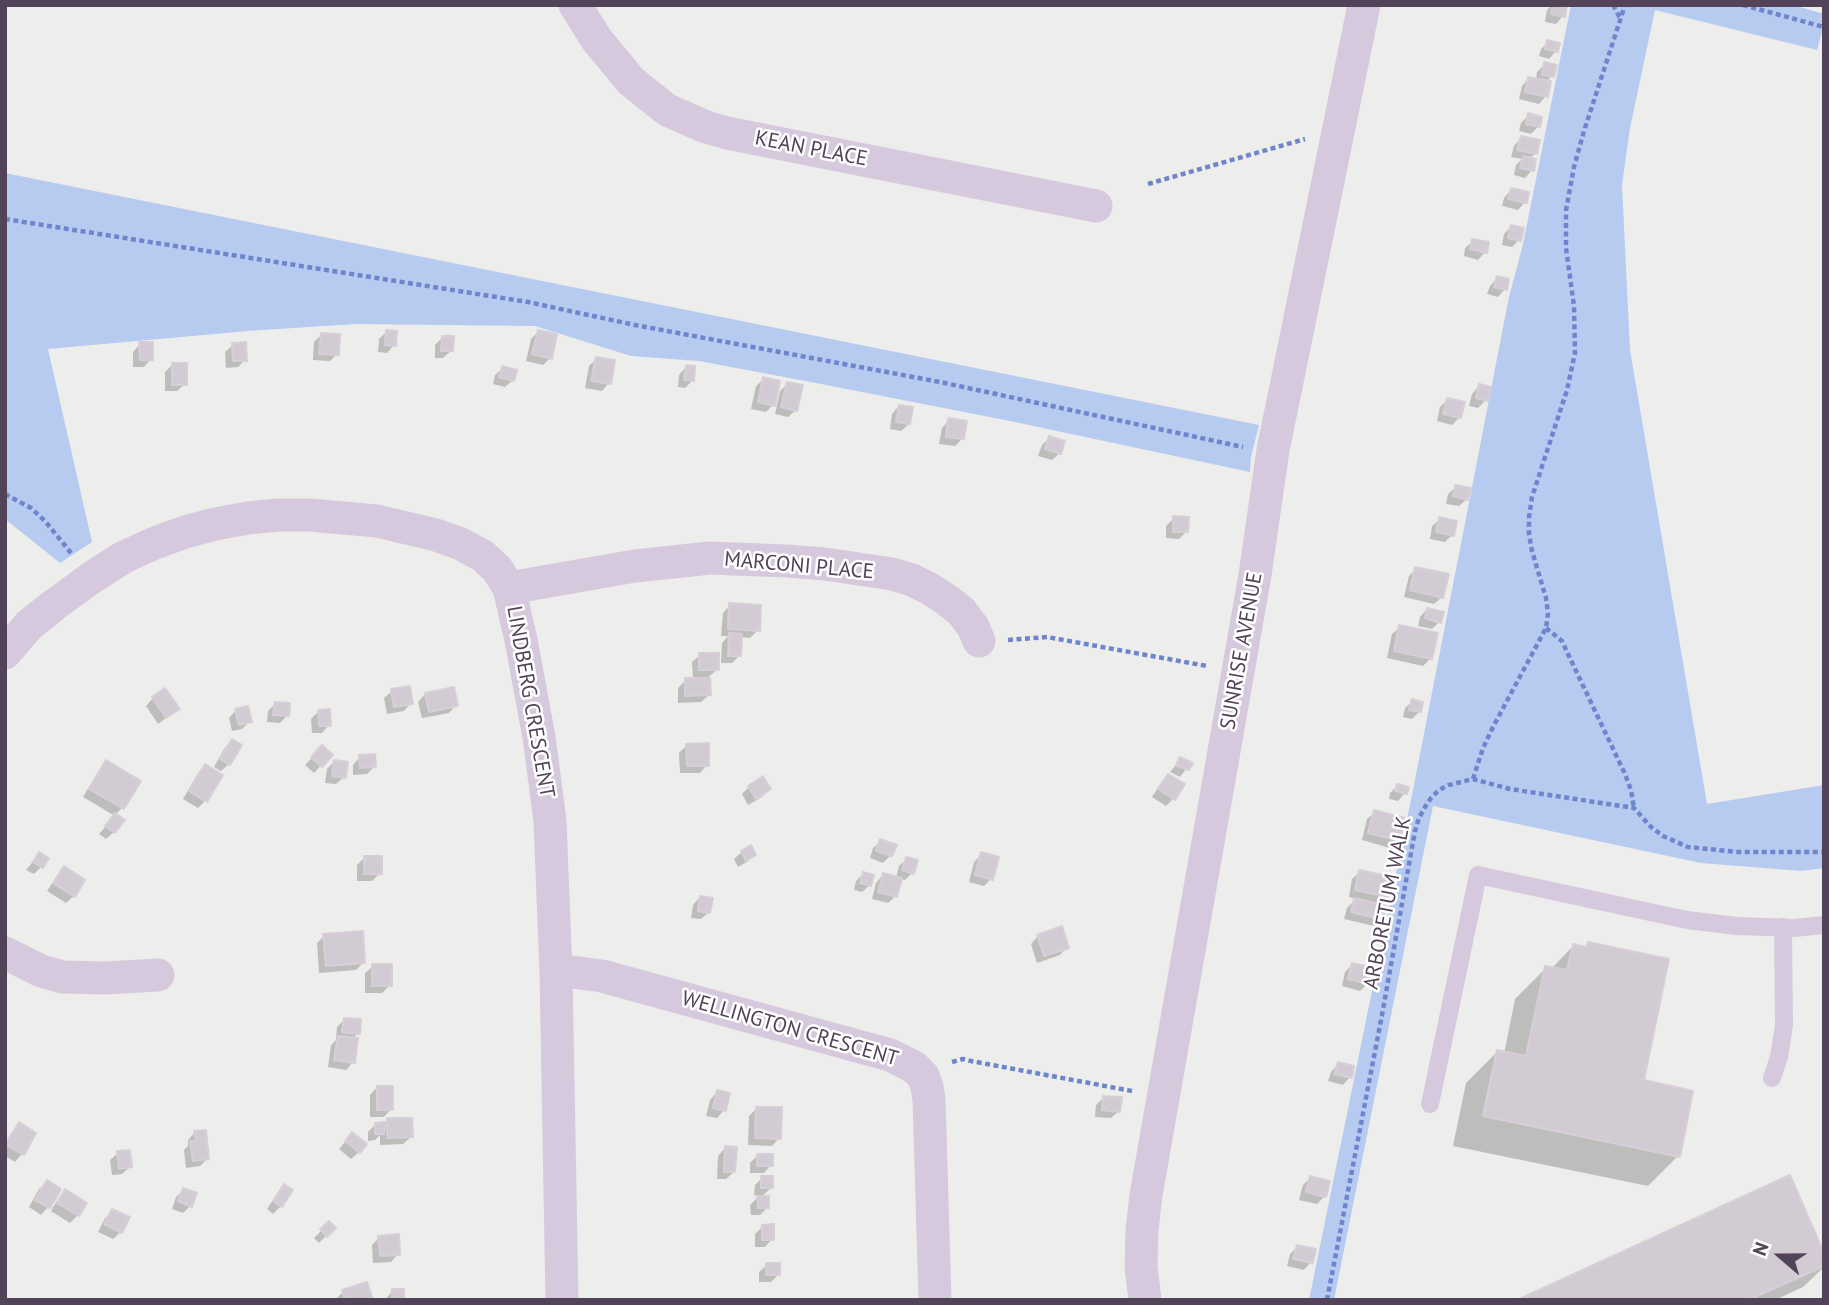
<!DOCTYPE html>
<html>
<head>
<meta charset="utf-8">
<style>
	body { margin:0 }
	#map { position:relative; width:1829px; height:1305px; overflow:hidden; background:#edeeeb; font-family:"PT Sans",sans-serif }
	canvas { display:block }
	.frame { position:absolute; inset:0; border:7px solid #534359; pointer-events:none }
	.north { position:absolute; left:1745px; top:1221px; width:70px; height:70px; -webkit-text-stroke:5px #fff; paint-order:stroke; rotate:290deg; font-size:19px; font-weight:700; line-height:28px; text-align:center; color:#534359 }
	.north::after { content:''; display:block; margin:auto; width:24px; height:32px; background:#534359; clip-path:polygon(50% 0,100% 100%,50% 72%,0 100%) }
</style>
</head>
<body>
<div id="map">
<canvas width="1829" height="1305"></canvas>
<div class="frame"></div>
<div class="north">N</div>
</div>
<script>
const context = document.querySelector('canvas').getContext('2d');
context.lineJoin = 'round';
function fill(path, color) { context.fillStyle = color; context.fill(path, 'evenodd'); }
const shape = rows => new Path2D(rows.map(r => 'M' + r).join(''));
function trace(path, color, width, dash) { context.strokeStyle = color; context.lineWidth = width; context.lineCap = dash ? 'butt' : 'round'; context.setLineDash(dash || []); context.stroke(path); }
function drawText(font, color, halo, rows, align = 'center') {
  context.font = font + ' "PT Sans",sans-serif'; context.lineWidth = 5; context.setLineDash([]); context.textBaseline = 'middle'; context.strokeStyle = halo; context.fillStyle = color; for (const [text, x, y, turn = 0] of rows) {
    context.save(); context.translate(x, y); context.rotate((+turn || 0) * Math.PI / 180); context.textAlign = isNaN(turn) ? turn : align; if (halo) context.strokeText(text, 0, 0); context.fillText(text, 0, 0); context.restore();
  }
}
const green = shape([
	[1571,5,1793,5,1824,14,1824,24,1817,50,1655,10,1630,128,1622,185,1630,350,1707,804,1824,785,1824,868,1801,871,1701,863,1433,806,1334,1300,1309,1300,1414,785,1509,297,1523,244],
	[5,173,1259,425,1251,457,1250,472,1010,421,816,383,699,361,631,356,535,326,355,324,248,331,48,349,92,542,60,563,5,519]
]);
const shadow = shape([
	[1552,5,1566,5,1563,16,1556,24,1545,22,1547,10],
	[1548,42,1556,51,1549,59,1539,56,1541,49],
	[1545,64,1552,76,1546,82,1546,96,1539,104,1519,99,1522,86,1529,78,1536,80,1537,72],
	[1529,115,1539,126,1531,134,1519,131,1521,123],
	[1521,138,1536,153,1529,159,1532,170,1525,178,1514,175,1516,165,1522,159,1511,157,1514,146],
	[1511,190,1525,202,1518,210,1502,206,1504,198],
	[1511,227,1519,240,1512,247,1502,245,1504,234],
	[1473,241,1485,252,1478,260,1464,256,1465,248],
	[1497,278,1505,289,1498,297,1487,294,1490,286],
	[386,332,394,345,387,353,378,352,379,339],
	[538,332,550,358,543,365,526,361,531,339],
	[321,335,337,354,330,361,313,360,314,342],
	[443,337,451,351,443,358,435,358,435,345],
	[140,344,151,359,144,367,133,367,133,352],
	[233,345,245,360,238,367,226,368,225,352],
	[596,359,609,383,602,391,585,388,589,366],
	[172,365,185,384,177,391,165,391,165,372],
	[686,367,692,381,685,388,678,387,679,375],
	[503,368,513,380,505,387,493,384,495,375],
	[764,379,773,405,766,412,751,409,756,386],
	[787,384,796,410,788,417,775,414,780,391],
	[1479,386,1486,400,1478,408,1469,406,1472,394],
	[1447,400,1460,417,1452,425,1437,421,1440,407],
	[899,406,909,424,901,431,890,429,892,414],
	[949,420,963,438,955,446,939,444,942,428],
	[1049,438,1060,453,1052,460,1038,456,1042,445],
	[1456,487,1467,499,1459,506,1446,504,1448,494],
	[1174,518,1186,532,1179,539,1166,538,1166,526],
	[1440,519,1452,535,1445,542,1430,539,1432,526],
	[1416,569,1442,597,1434,604,1404,597,1409,576],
	[730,605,758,630,750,638,740,637,739,656,732,663,721,663,722,643,728,636,721,636,723,613],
	[1427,609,1439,622,1432,629,1418,626,1420,617],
	[1400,627,1430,659,1423,666,1387,658,1392,634],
	[700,655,717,670,708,677,709,695,701,702,678,703,678,688,686,680,693,680,692,662],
	[392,691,411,703,404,711,387,714,384,698],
	[425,694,456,705,449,713,422,718,418,702],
	[153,698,178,709,158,724,146,706],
	[1413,701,1420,711,1412,719,1403,717,1405,708],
	[276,703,288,715,280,723,267,722,268,711],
	[236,710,250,721,242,729,232,731,229,718],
	[319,711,329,725,322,733,312,733,311,719],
	[232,741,229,764,221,771,214,767,224,749],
	[687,745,707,765,700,773,680,773,679,753],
	[322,748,330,755,314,773,305,765],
	[360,757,375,766,367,774,353,775,353,765],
	[1181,759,1190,764,1180,777,1170,772],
	[335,761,344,777,336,784,325,783,327,769],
	[107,763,139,781,122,808,115,815,114,832,106,839,99,834,115,816,83,797,99,770],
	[205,766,205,801,198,808,183,799,198,773],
	[1168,776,1173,799,1166,806,1152,797,1161,783],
	[1397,786,1405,793,1398,801,1389,799,1390,793],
	[749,787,769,789,762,797,748,805,742,794],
	[1375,812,1398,840,1390,848,1362,840,1367,819],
	[881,841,891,855,883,863,870,858,873,848],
	[742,852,754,855,747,862,738,867,734,859],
	[39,854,41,867,34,874,26,870],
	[982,854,991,879,984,886,969,882,974,862],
	[364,858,380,873,372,881,357,881,357,865],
	[907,859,912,873,905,880,900,879,896,896,888,903,872,899,876,883,883,875,896,878,899,866],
	[64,868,74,896,66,903,47,891,57,876],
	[1360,872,1386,896,1376,906,1382,919,1374,926,1344,919,1347,908,1356,899,1349,897,1352,879],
	[863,874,870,885,862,892,854,890,856,881],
	[700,897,709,912,701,919,691,918,693,905],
	[324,936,364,962,356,970,319,973,317,943],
	[1038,936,1067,947,1060,955,1037,963,1031,944],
	[1589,944,1642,1081,1678,1156,1648,1186,1453,1146,1466,1083,1497,1052,1504,1054,1515,999,1546,968,1551,969,1573,946,1584,949],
	[1353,964,1368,983,1360,991,1342,986,1345,972],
	[373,966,390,985,382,993,365,993,365,973],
	[344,1020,358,1033,352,1039,353,1062,346,1070,328,1067,331,1045,336,1040,337,1027],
	[1338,1064,1350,1077,1343,1085,1328,1081,1331,1072],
	[377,1087,391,1109,384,1117,370,1117,370,1095],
	[717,1092,724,1110,717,1118,706,1116,710,1100],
	[1103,1098,1119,1111,1111,1118,1095,1117,1096,1105],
	[757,1108,779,1138,772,1146,748,1145,749,1116],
	[387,1120,411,1137,403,1144,380,1145,380,1135,375,1140,368,1141,368,1132,376,1124,383,1124],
	[19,1125,34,1133,22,1154,15,1162,5,1156,5,1144,12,1132],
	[195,1132,207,1159,200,1166,186,1168,184,1150,188,1146,188,1140],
	[352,1134,359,1152,351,1159,339,1149],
	[725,1148,734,1172,726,1179,717,1179,718,1156],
	[118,1153,130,1167,122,1174,112,1175,110,1160],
	[758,1155,771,1165,764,1173,750,1173,750,1163],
	[762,1178,771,1188,761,1197,768,1207,760,1215,751,1215,750,1205,760,1195,754,1195,755,1185],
	[1310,1178,1325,1196,1317,1204,1299,1200,1303,1185],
	[47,1182,59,1189,48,1207,41,1215,29,1207,39,1189],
	[284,1186,291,1191,281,1206,273,1214,267,1209,277,1194],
	[184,1190,190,1206,183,1213,172,1209,176,1197],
	[65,1191,85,1204,78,1215,70,1223,51,1211,58,1199],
	[112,1211,121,1232,113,1239,98,1232,105,1218],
	[329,1223,334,1228,319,1243,314,1238],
	[762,1227,772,1239,765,1247,755,1247,755,1234],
	[379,1238,398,1254,391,1262,373,1263,372,1245],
	[1297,1247,1311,1262,1304,1270,1287,1266,1290,1254],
	[1824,1257,1824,1267,1803,1287,1775,1300,1521,1300],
	[767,1265,778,1275,771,1282,759,1282,759,1272],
	[393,1290,402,1298,401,1300,385,1300],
	[343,1292,371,1300,335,1300]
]);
const building = shape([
	[1553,5,1567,5,1565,17,1551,14,1553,5],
	[1547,40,1560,43,1558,52,1545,49,1547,40],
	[1544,62,1557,65,1554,77,1542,75,1544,62],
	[1528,77,1551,81,1548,97,1525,92,1528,77],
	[1528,113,1542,117,1540,127,1526,124,1528,113],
	[1521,136,1540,140,1537,154,1517,150,1521,136],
	[1523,156,1536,159,1534,171,1520,168,1523,156],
	[1511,188,1529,192,1527,203,1508,199,1511,188],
	[1511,225,1524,228,1521,241,1508,238,1511,225],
	[1472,239,1489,242,1487,253,1470,249,1472,239],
	[1497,276,1509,279,1507,290,1494,287,1497,276],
	[386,330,397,331,396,346,385,345,386,330],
	[538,330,557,334,552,359,532,354,538,330],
	[321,333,340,334,339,355,319,354,321,333],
	[442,336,454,336,453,351,441,351,442,336],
	[139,342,153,342,153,360,140,360,139,342],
	[246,342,247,361,233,361,232,343,246,342],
	[596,357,615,360,611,384,591,381,596,357],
	[172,363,187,363,187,385,172,385,172,363],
	[686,365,695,366,694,381,684,380,686,365],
	[502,366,517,370,514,381,499,377,502,366],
	[763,377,780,381,775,406,758,402,763,377],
	[787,382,803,385,797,411,781,407,787,382],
	[1479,384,1491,387,1488,401,1476,398,1479,384],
	[1447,398,1465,402,1461,418,1443,414,1447,398],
	[899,405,913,407,910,424,896,422,899,405],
	[948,418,967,421,964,439,946,437,948,418],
	[1049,436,1065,441,1061,454,1045,449,1049,436],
	[1455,485,1471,488,1468,500,1453,496,1455,485],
	[1173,516,1189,517,1188,532,1173,532,1173,516],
	[1439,517,1457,521,1454,536,1436,532,1439,517],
	[1415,567,1449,574,1443,598,1410,590,1415,567],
	[729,603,761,605,760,631,728,629,729,603],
	[1427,608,1444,612,1441,623,1425,618,1427,608],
	[1399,625,1438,633,1432,659,1394,651,1399,625],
	[729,633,742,634,741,656,728,656,729,633],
	[699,653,719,653,719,670,699,670,699,653],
	[685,678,710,678,711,695,685,696,685,678],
	[410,686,413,704,394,707,391,689,410,686],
	[454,687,458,706,429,712,425,693,454,687],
	[165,688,180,709,166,718,152,697,165,688],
	[1412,699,1423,702,1421,712,1409,710,1412,699],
	[275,702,290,703,289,716,273,715,275,702],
	[248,706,252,722,239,725,235,709,248,706],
	[330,709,331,726,319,726,318,710,330,709],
	[232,739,242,745,230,765,220,759,232,739],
	[709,743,709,766,687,766,686,744,709,743],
	[322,745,333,755,322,767,311,757,322,745],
	[375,754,376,767,360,768,359,755,375,754],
	[1180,757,1193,763,1189,770,1176,765,1180,757],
	[106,760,141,781,124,809,89,789,106,760],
	[334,760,348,762,346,778,332,776,334,760],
	[205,764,223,775,207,802,189,791,205,764],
	[1168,774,1185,784,1175,800,1158,789,1168,774],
	[763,776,771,789,756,799,748,786,763,776],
	[1397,784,1409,787,1407,794,1395,791,1397,784],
	[1374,810,1405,818,1400,841,1368,833,1374,810],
	[115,813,125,820,115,833,105,826,115,813],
	[880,839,897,845,892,856,876,851,880,839],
	[751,845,756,855,746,861,741,851,751,845],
	[39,852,49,858,43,868,33,862,39,852],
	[981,852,999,857,993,880,975,875,981,852],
	[364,856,382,856,382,874,364,874,364,856],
	[906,857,918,860,914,874,902,870,906,857],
	[64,866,85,880,75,897,53,883,64,866],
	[1359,870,1392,877,1388,897,1355,890,1359,870],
	[863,872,874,875,871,886,860,883,863,872],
	[883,873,902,878,897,897,878,892,883,873],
	[700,896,713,898,710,913,698,911,700,896],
	[1354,898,1387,906,1383,920,1351,912,1354,898],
	[1062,926,1069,948,1044,956,1037,935,1062,926],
	[363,931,365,963,326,966,323,934,363,931],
	[1588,942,1669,959,1644,1080,1693,1091,1680,1157,1483,1116,1497,1050,1526,1056,1545,966,1567,970,1573,944,1587,947,1588,942],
	[1352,963,1374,968,1369,984,1348,979,1352,963],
	[372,964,392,964,392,986,372,986,372,964],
	[344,1018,361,1019,360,1034,342,1032,344,1018],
	[338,1036,358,1038,355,1063,334,1060,338,1036],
	[1338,1062,1354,1066,1352,1078,1334,1074,1338,1062],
	[377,1086,393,1086,393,1110,377,1110,377,1086],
	[717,1090,730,1093,726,1111,713,1108,717,1090],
	[1103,1096,1122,1097,1120,1112,1102,1110,1103,1096],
	[756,1107,782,1107,781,1139,755,1138,756,1107],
	[387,1118,412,1118,413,1137,387,1138,387,1118],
	[19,1122,36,1133,24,1155,6,1145,19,1122],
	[385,1122,384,1134,375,1134,375,1123,385,1122],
	[206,1130,209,1159,193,1161,190,1141,196,1141,194,1131,206,1130],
	[352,1132,367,1144,360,1153,345,1141,352,1132],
	[725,1146,737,1147,735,1172,724,1172,725,1146],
	[130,1150,132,1167,119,1169,117,1151,130,1150],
	[757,1154,773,1154,773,1166,757,1166,757,1154],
	[1790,1175,1824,1253,1824,1266,1748,1300,1517,1300,1790,1175],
	[761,1176,773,1176,773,1188,761,1188,761,1176],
	[1310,1176,1330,1181,1326,1197,1306,1192,1310,1176],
	[47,1180,61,1189,50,1208,35,1200,47,1180],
	[284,1184,293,1190,282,1207,273,1201,284,1184],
	[183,1188,197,1193,192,1207,178,1201,183,1188],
	[65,1189,87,1203,79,1216,57,1203,65,1189],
	[757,1196,769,1196,769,1208,758,1208,757,1196],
	[112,1209,130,1217,122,1233,104,1224,112,1209],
	[329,1221,336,1228,327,1237,320,1229,329,1221],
	[774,1224,774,1240,762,1240,762,1225,774,1224],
	[399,1234,400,1255,380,1256,378,1236,399,1234],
	[1297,1245,1316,1249,1313,1263,1293,1259,1297,1245],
	[766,1263,780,1263,780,1275,766,1275,766,1263],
	[367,1282,373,1300,345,1300,342,1290,367,1282],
	[392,1289,404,1289,404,1299,392,1299,392,1289]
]);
const path = shape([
	[1613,5,1620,18],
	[1743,5,1824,27],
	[1148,184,1305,139],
	[5,219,528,302,635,325,940,382,1243,447],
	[5,494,31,508,45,521,71,553],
	[1546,628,1562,641,1568,654,1625,774,1631,790,1634,808],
	[1008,640,1047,637,1207,666],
	[1473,779,1483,748,1493,727,1546,628,1548,614,1546,598,1532,551,1529,534,1529,517,1532,497,1567,390,1575,353,1574,306,1566,248,1566,210,1574,167,1584,131,1625,5],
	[952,1062,963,1059,971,1061,1132,1091],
	[1327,1300,1382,1015,1415,831,1419,818,1425,807,1431,798,1439,790,1449,785,1473,779,1510,789,1634,808,1651,827,1663,836,1688,847,1737,852,1824,852]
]);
const lane = shape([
	[1772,1078,1779,1057,1784,1025,1783,927],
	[1430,1104,1478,875,1687,920,1737,926,1794,928,1824,925]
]);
const street = shape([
	[575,5,597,40,631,81,667,110,706,127,727,133,1096,206],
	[509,588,635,566,710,558,787,561,825,564,892,574,912,580,930,589,947,600,962,612,973,627,979,641],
	[5,653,29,625,54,605,94,576,124,557,155,543,185,532,215,524,248,518,278,515,309,515,377,521,436,535,461,544,483,556,497,569,509,588,521,640,539,737,550,821,556,973,562,1300],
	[5,953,41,971,63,977,106,978,158,975],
	[556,973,572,972,602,976,890,1055,914,1067,923,1076,927,1087,929,1099,935,1300],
	[1145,1300,1141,1267,1142,1230,1146,1195,1255,575,1273,450,1364,5]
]);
const streetNames = [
	["KEAN PLACE",811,149,11],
	["MARCONI PLACE",799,566,5],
	["SUNRISE AVENUE",1242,651,-80],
	["LINDBERG CRESCENT",530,702,80],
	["ARBORETUM WALK",1388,903,-79],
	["WELLINGTON CRESCENT",790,1029,16]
];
fill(green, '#b7caef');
fill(shadow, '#0003');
fill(building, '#d3cbd3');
trace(building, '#d7cfd7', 2);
trace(path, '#6e85cd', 4.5, [5, 3.5]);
trace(lane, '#d7c9dd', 18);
trace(street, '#d7c9dd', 33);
drawText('21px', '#534359', '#fff', streetNames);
</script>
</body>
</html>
